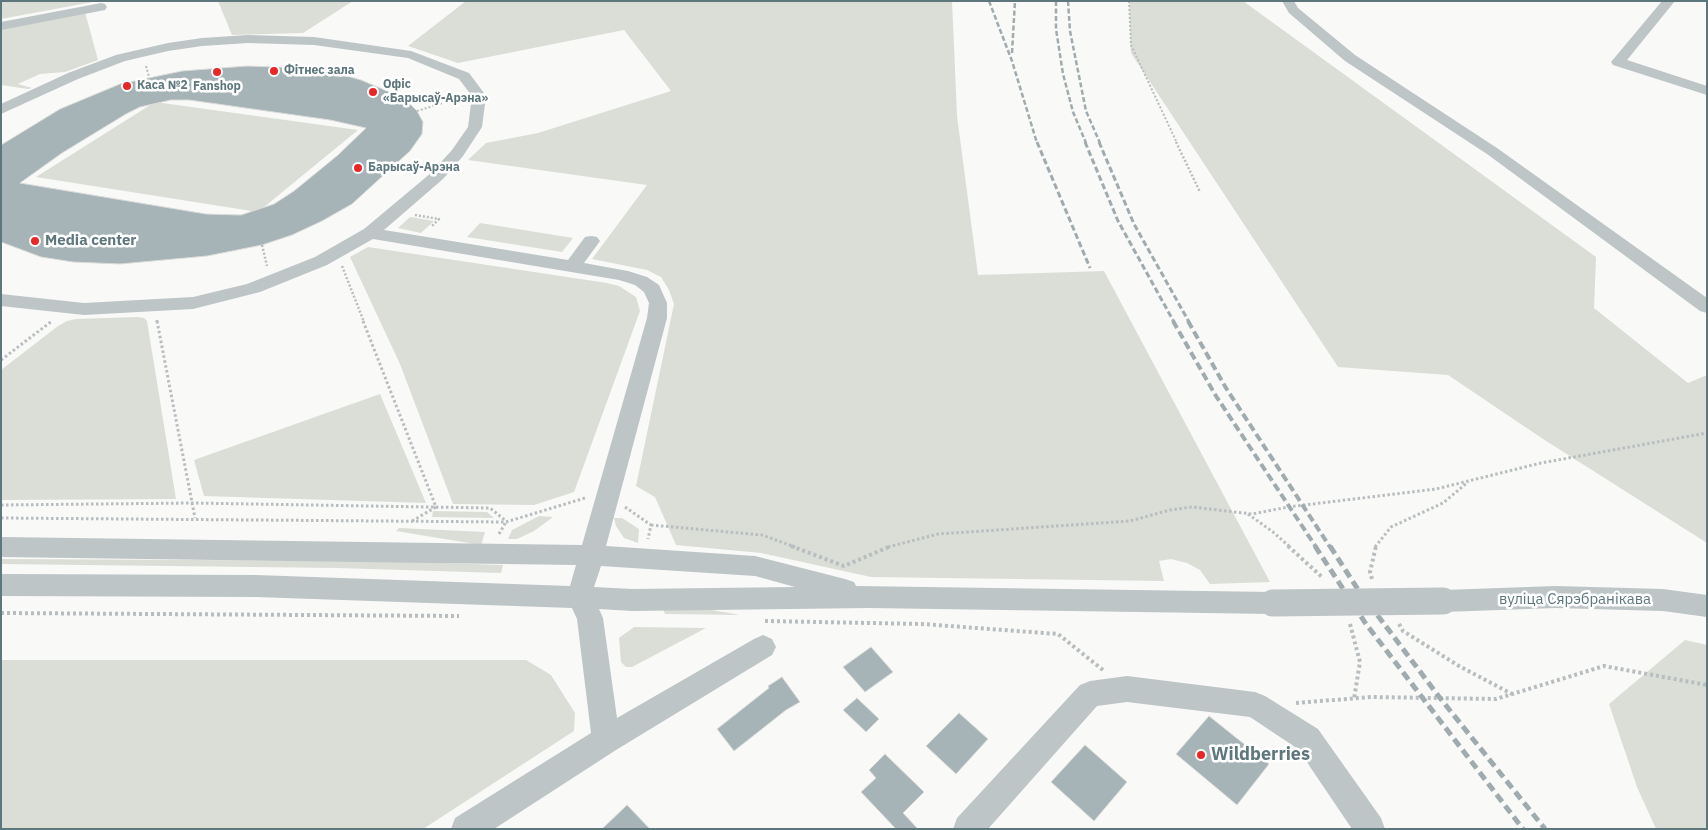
<!DOCTYPE html>
<html>
<head>
<meta charset="utf-8">
<style>
	body { margin:0 }
	#map { position:relative; width:1708px; height:830px; overflow:hidden; background:#f9f9f7; font-family:"IBM Plex Sans",sans-serif }
	canvas { display:block }
	.frame { position:absolute; inset:0; border:2px solid #5e777d; pointer-events:none }
</style>
</head>
<body>
<div id="map">
<canvas width="1708" height="830"></canvas>
<div class="frame"></div>
</div>
<script>
const context = document.querySelector('canvas').getContext('2d');
context.lineJoin = 'round';
function fill(path, color) { context.fillStyle = color; context.fill(path, 'evenodd'); }
const shape = rows => new Path2D(rows.map(r => 'M' + r).join(''));
function trace(path, color, width, dash) { context.strokeStyle = color; context.lineWidth = width; context.lineCap = dash ? 'butt' : 'round'; context.setLineDash(dash || []); context.stroke(path); }
function drawText(font, color, halo, rows, align = 'center') {
  context.font = font + ' "IBM Plex Sans",sans-serif'; context.lineWidth = 5; context.setLineDash([]); context.textBaseline = 'middle'; context.strokeStyle = halo; context.fillStyle = color; for (const [text, x, y, turn = 0] of rows) {
    context.save(); context.translate(x, y); context.rotate((+turn || 0) * Math.PI / 180); context.textAlign = isNaN(turn) ? turn : align; if (halo) context.strokeText(text, 0, 0); context.fillText(text, 0, 0); context.restore();
  }
}
const green = shape([
	[1,1,98,1,1,19],
	[218,1,353,1,303,33,232,35],
	[466,1,952,1,957,116,978,275,1104,271,1270,582,1210,584,1200,570,1187,563,1171,559,1159,561,1164,581,871,577,761,553,676,545,655,497,636,486,674,304,669,290,661,277,647,270,592,259,647,185,468,160,486,143,538,133,671,91,624,30,458,63,408,46],
	[1129,1,1243,1,1596,257,1594,308,1688,383,1707,375,1707,543,1543,439,1448,375,1338,367,1131,53],
	[85,12,98,60,65,72,40,74,18,84,32,88,28,89,1,85,1,28],
	[155,102,358,130,258,212,36,177],
	[410,217,434,221,421,233,398,228],
	[480,223,573,238,562,252,467,237],
	[368,247,607,283,619,286,636,297,640,311,574,492,534,505,453,504,400,364,350,257],
	[137,317,144,318,147,321,176,499,1,500,1,370,58,326,67,321,76,319],
	[380,394,426,503,204,496,194,460],
	[433,511,487,512,494,518,432,517],
	[539,516,553,517,534,531,517,539,508,539,512,530],
	[614,518,622,518,639,529,638,543,624,538,616,526],
	[399,528,485,532,481,545,396,531],
	[1,559,384,561,503,565,501,573,337,568,1,564],
	[684,605,740,615,665,614,663,609],
	[634,627,706,628,632,667,626,667,621,662,619,638],
	[1685,640,1707,645,1707,829,1656,829,1637,787,1609,704],
	[1,660,526,660,551,675,575,713,574,731,423,829,1,829]
]);
const building = shape([
	[247,66,304,68,333,72,361,80,404,98,417,111,423,122,422,134,410,151,352,204,322,221,292,235,262,245,207,256,120,264,73,262,41,257,1,242,1,145,60,109,120,84,182,71,247,66],
	[171,100,189,100,330,120,366,128,338,155,294,191,274,204,241,215,206,214,20,183,62,153,126,114,140,107,171,100],
	[871,647,893,672,865,692,843,667,871,647],
	[782,677,800,702,786,710,734,751,717,729,769,688,768,686,782,677],
	[857,698,879,719,866,732,843,710,857,698],
	[959,713,988,739,956,774,926,746,959,713],
	[1209,716,1269,764,1237,805,1176,754,1209,716],
	[1085,745,1127,782,1094,821,1051,782,1085,745],
	[885,754,924,792,903,813,918,829,896,829,861,792,876,778,869,770,885,754],
	[627,805,650,829,602,829,627,805]
]);
const pathFar3 = shape([
	[1129,1,1131,45,1177,143],
	[146,66,149,77],
	[417,111,462,97]
]);
const pathFar2 = shape([
	[1176,142,1200,192],
	[415,215,439,219,431,227],
	[262,245,267,266],
	[342,266,364,322],
	[157,320,157,322]
]);
const pathFar1 = shape([
	[157,321,195,518],
	[363,321,436,507,412,521],
	[1,360,52,321],
	[1,505,192,503,490,508,506,521],
	[625,507,651,525,648,539],
	[1248,514,1273,532,1290,547],
	[1,518,506,522,585,498],
	[651,525,762,535,795,547],
	[499,534,506,522],
	[888,547,938,534,1130,521,1170,510,1192,507,1252,514,1288,507,1436,489,1541,463,1707,433],
	[1375,547,1391,527,1443,503,1468,482]
]);
const path = shape([
	[791,546,844,566,891,546],
	[1288,546,1323,578],
	[1372,579,1370,572,1376,546],
	[1,613,459,616],
	[765,621,922,624,1058,634,1103,670],
	[1350,624,1360,662,1354,699],
	[1399,624,1403,631,1459,666,1512,694],
	[1296,703,1371,697,1496,699,1604,666,1707,685]
]);
const minor = shape([
	[1282,1,1294,1,1298,8,1355,55,1497,148,1707,298,1707,313,1700,311,1487,154,1345,61,1289,13,1282,1],
	[1662,1,1675,1,1627,60,1707,86,1707,95,1613,65,1611,62,1662,1],
	[101,3,105,4,107,7,105,10,1,30,1,22,101,3],
	[248,35,314,37,411,51,469,73,484,93,486,96,482,127,463,156,443,179,384,230,568,260,585,237,591,236,597,237,600,241,584,263,628,271,647,277,659,285,667,303,667,318,606,546,755,556,845,579,854,582,856,586,1273,592,1282,595,1286,603,1282,611,1273,614,869,608,632,611,599,609,603,618,617,718,754,639,763,635,772,639,776,647,772,655,616,750,494,829,451,829,455,818,591,733,577,619,572,608,256,597,1,596,1,574,256,575,570,586,576,565,1,557,1,537,582,545,647,318,649,303,644,292,635,285,619,280,373,239,327,265,260,292,193,309,84,315,1,306,1,294,84,303,193,297,247,284,315,257,364,229,431,173,452,150,468,127,472,96,459,79,408,58,314,45,248,43,202,46,168,51,125,61,78,79,1,114,1,104,68,73,116,55,168,43,202,38,248,35],
	[601,566,755,576,795,587,632,589,594,587,601,566],
	[1556,586,1663,589,1707,595,1707,617,1663,611,1556,608,1443,612,1434,609,1430,601,1434,593,1443,590,1556,586],
	[1127,676,1255,692,1265,696,1318,729,1381,818,1385,829,1352,829,1298,749,1250,717,1127,702,1097,706,988,829,953,829,957,818,1080,685,1090,681,1127,676]
]);
const railFar3 = shape([
	[989,1,1012,61,1037,143],
	[1056,1,1056,29,1063,74,1073,112,1086,143],
	[1068,1,1070,31,1086,111,1100,143],
	[1012,53,1015,1]
]);
const railFar2 = shape([
	[1037,142,1090,268],
	[1085,142,1118,221,1174,322],
	[1099,142,1134,224,1189,322]
]);
const railFar1 = shape([
	[1173,321,1216,396,1316,547],
	[1188,321,1226,388,1330,547]
]);
const rail = shape([
	[1315,546,1366,624,1523,829],
	[1330,546,1357,588,1440,698,1545,829]
]);
const minorBridge = shape([
	[1273,603,1443,601]
]);
const markers = [
	[274,71,5,"#e92727"],
	[217,72,5,"#e92727"],
	[127,86,5,"#e92727"],
	[373,92,5,"#e92727"],
	[358,168,5,"#e92727"],
	[35,241,5,"#e92727"],
	[1201,755,5,"#e92727"]
];
const farPoinames = [
	["Фітнес зала",284,71],
	["Офіс",383,85],
	["«Барысаў-Арэна»",383,99],
	["Каса №2",137,86],
	["Fanshop",217,87,"center"],
	["Барысаў-Арэна",368,168]
];
const poiNames = [
	["Media center",45,241]
];
const streetNames = [
	["вуліца Сярэбранікава",1575,600]
];
const nearPoinames = [
	["Wildberries",1211,755]
];
fill(green, '#dbded6');
fill(building, '#a6b4b7');
trace(building, '#dbdbd9', 1);
trace(pathFar3, '#b8bec0', 2, [2, 2]);
trace(pathFar2, '#b8bec0', 2.5, [2, 2]);
trace(pathFar1, '#b8bec0', 3, [2.5, 2.5]);
trace(path, '#b8bec0', 4, [3, 3]);
fill(minor, '#bdc5c7');
trace(railFar3, '#9fabae', 2.5, [5, 2.5]);
trace(railFar2, '#9fabae', 3, [6, 3]);
trace(railFar1, '#9fabae', 4, [8, 4]);
trace(rail, '#9fabae', 5, [9, 5]);
trace(minorBridge, '#bdc5c7', 27);
for (const [x, y, r, color] of markers) { const dot = new Path2D(); dot.arc(x, y, r, 0, 2 * Math.PI); context.fillStyle = color; context.fill(dot); trace(dot, '#fff', 2); }
drawText('bold 12px', '#5e777d', '#fff', farPoinames, 'left');
drawText('bold 15px', '#5e777d', '#fff', poiNames, 'left');
drawText('15px', '#5e777d', '#fff', streetNames);
drawText('bold 18px', '#5e777d', '#fff', nearPoinames, 'left');
</script>
</body>
</html>
